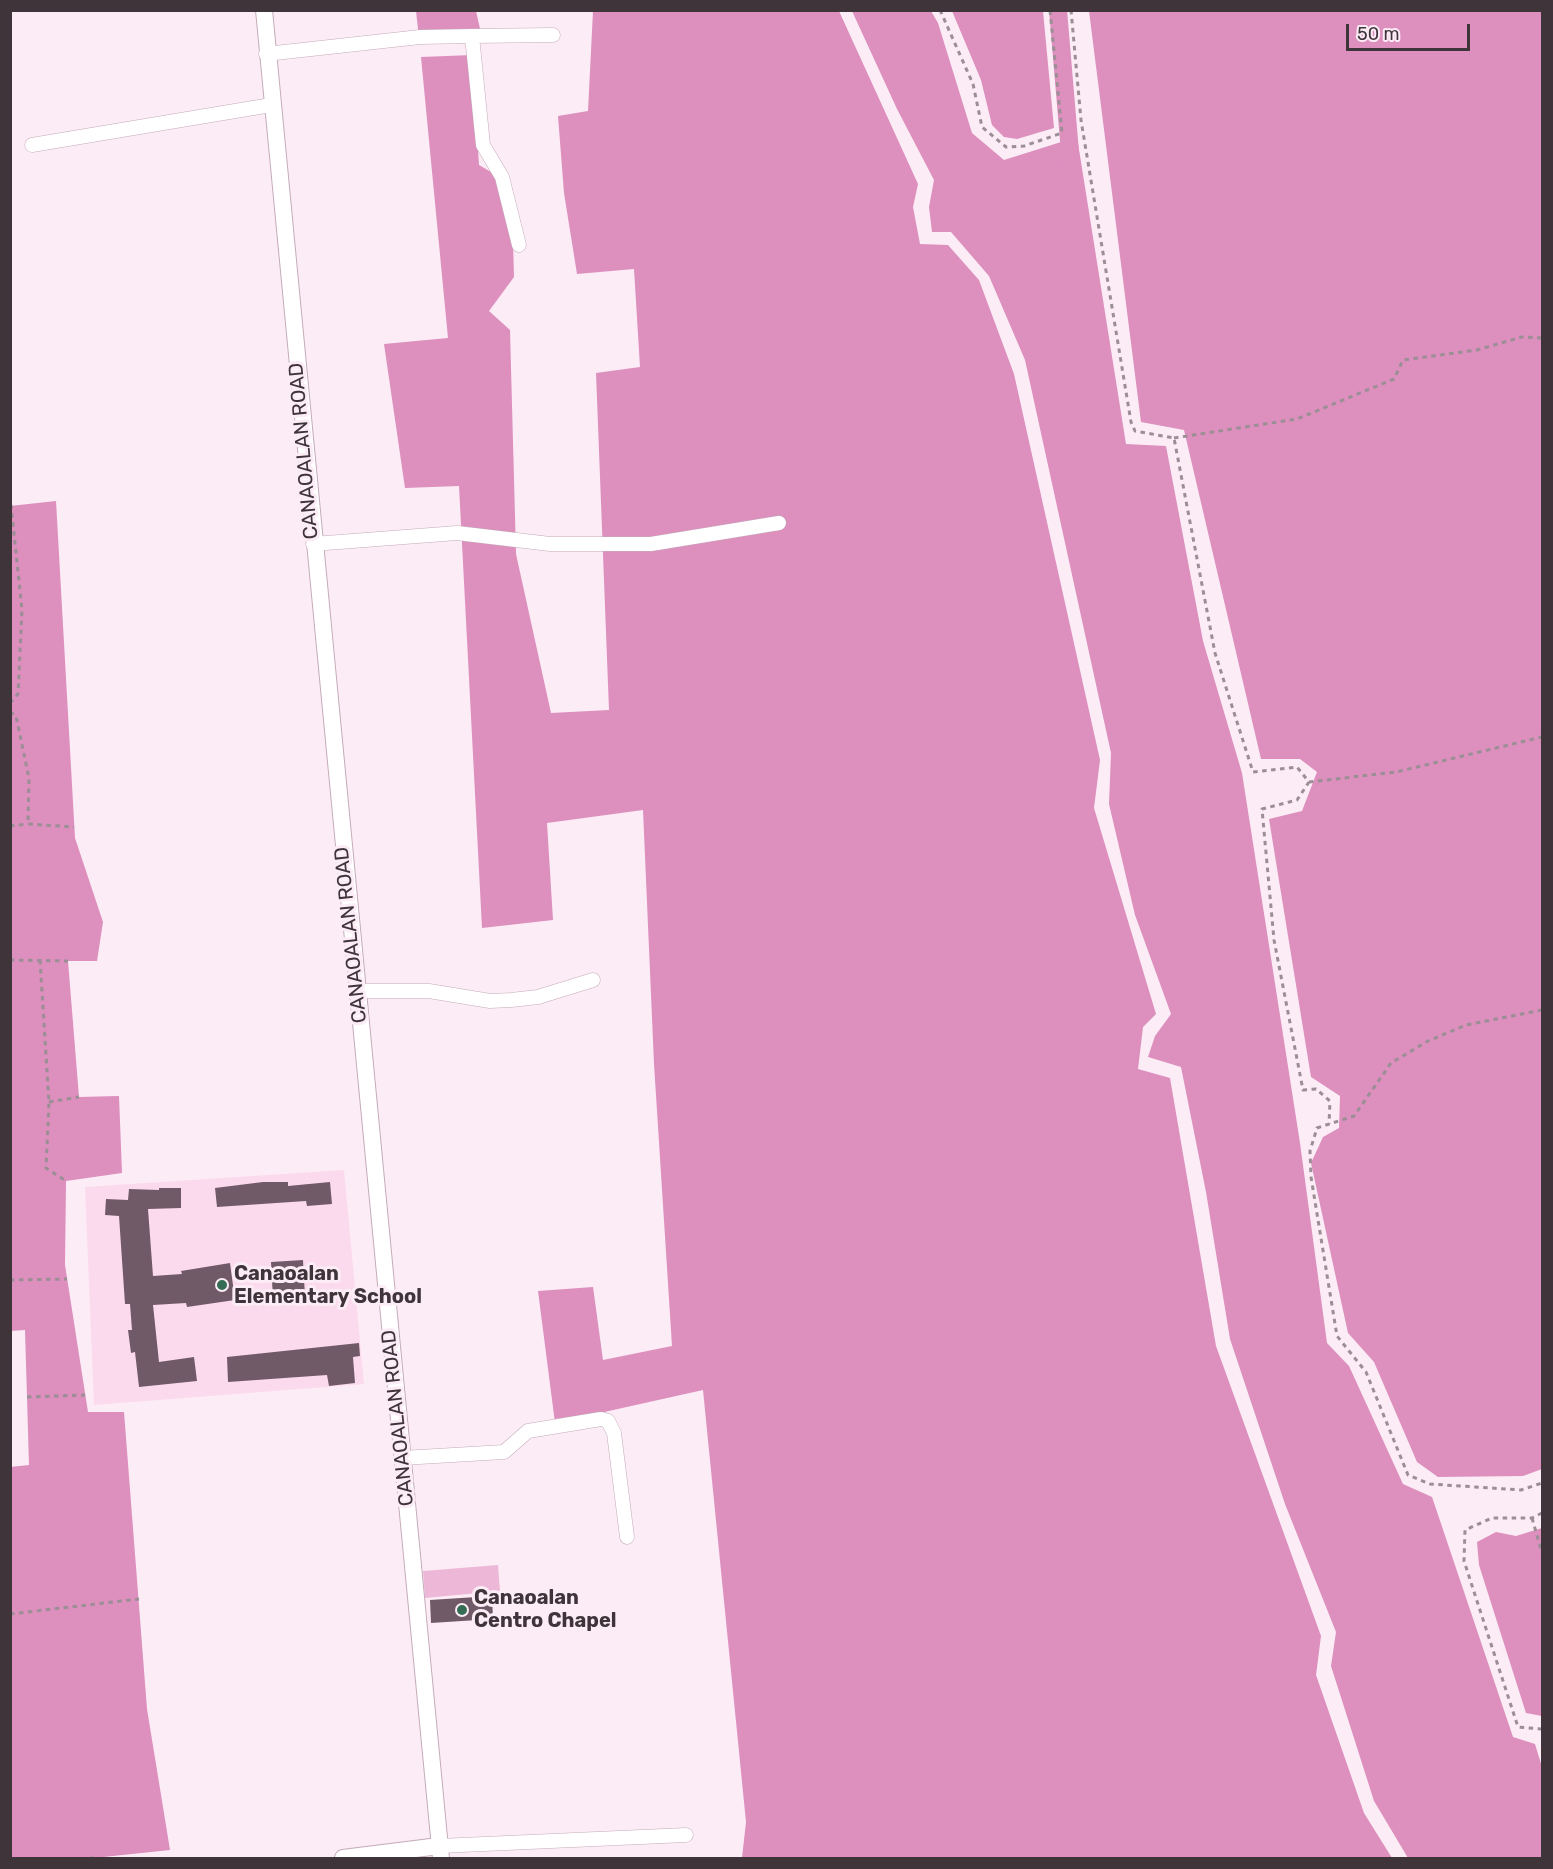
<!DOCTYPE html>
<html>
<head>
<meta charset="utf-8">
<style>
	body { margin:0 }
	#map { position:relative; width:1553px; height:1869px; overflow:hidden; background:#fcecf5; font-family:Rubik,sans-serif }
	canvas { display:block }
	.frame { position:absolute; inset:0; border:12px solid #3f343a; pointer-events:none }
	.scale { position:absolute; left:1346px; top:24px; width:124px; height:27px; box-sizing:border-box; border:3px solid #3f343a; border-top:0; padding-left:8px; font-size:18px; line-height:21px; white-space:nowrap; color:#3f343a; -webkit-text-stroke:4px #fcecf5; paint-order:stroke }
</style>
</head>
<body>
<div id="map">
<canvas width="1553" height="1869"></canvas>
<div class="frame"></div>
<div class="scale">50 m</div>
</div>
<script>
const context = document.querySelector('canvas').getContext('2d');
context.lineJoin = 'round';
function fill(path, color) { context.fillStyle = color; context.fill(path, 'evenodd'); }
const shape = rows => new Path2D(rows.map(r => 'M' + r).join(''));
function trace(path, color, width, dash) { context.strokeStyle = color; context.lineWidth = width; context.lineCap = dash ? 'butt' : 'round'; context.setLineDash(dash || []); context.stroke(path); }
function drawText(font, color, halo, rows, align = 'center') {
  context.font = font + ' Rubik,sans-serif'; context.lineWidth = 6; context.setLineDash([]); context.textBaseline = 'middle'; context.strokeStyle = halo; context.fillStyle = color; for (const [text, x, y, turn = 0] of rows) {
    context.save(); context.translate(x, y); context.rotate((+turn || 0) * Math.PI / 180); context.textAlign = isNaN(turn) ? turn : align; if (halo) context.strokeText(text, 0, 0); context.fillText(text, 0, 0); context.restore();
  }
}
const built = shape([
	[344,1170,364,1384,94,1405,85,1187]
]);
const green = shape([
	[498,1565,500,1591,425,1598,423,1571]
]);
const water = shape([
	[416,11,476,11,481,33,419,38],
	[593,11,839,11,918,184,913,207,920,244,948,245,979,280,1014,374,1100,760,1094,808,1156,1014,1143,1027,1138,1069,1170,1078,1216,1346,1321,1636,1316,1675,1364,1813,1392,1858,742,1858,746,1822,703,1390,555,1423,538,1291,593,1287,603,1360,672,1346,654,1064,643,810,547,823,553,920,482,928,459,486,405,488,384,344,448,338,421,57,472,55,479,165,498,176,513,243,514,277,489,311,510,330,516,554,551,713,609,710,596,373,640,367,634,269,577,274,564,193,558,116,588,111],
	[852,11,931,11,938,23,972,133,1004,160,1077,137,1126,444,1166,446,1203,641,1242,773,1300,1143,1327,1343,1349,1366,1403,1484,1432,1497,1513,1737,1535,1744,1542,1767,1542,1858,1408,1858,1374,1801,1331,1666,1336,1632,1285,1504,1230,1339,1206,1192,1181,1067,1148,1057,1155,1036,1171,1014,1135,915,1109,804,1111,753,1025,360,989,276,951,232,932,232,929,207,934,180,897,109],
	[952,11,1043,11,1054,128,1017,139,1004,137,992,125,981,80],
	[1089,11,1542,11,1542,1469,1523,1476,1438,1477,1417,1462,1374,1362,1348,1333,1311,1163,1323,1137,1339,1128,1340,1096,1311,1077,1269,819,1302,811,1317,772,1300,759,1261,759,1184,430,1141,422],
	[56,501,75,838,103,922,97,961,68,961,79,1097,119,1096,122,1173,66,1181,65,1265,88,1412,124,1412,147,1709,170,1850,94,1858,11,1858,10,1467,29,1465,25,1330,10,1331,10,506],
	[1542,1528,1542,1716,1526,1713,1479,1565,1477,1542,1496,1532,1516,1536]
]);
const canal = shape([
	[1058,10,1071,164]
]);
const building = shape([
	[263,1182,288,1182,288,1186,330,1182,332,1204,307,1206,306,1201,217,1207,215,1188],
	[159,1188,181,1188,181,1208,148,1209,153,1276,182,1274,181,1271,230,1263,235,1300,187,1307,186,1303,153,1305,159,1362,194,1357,197,1381,139,1387,135,1352,131,1353,128,1330,132,1330,130,1304,125,1304,119,1216,105,1215,106,1199,128,1200,129,1189,159,1190],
	[303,1260,305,1297,273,1299,271,1262],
	[359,1343,360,1356,353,1357,355,1383,329,1386,327,1375,228,1382,227,1357],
	[492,1596,493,1619,431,1623,430,1600]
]);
const path = shape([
	[940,10,973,84,982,127,1006,147,1024,146,1062,133,1050,10],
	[1071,10,1081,120,1131,422,1135,431,1174,438,1215,653,1253,772,1297,767,1309,782,1297,800,1262,809,1274,940,1303,1090,1316,1089,1330,1101,1329,1124],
	[1174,438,1297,419,1394,379,1403,360,1477,350,1522,337,1542,338],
	[10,703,18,694,22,610,11,505],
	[10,712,16,716,29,778,28,824,74,827],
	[1309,782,1396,772,1542,737],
	[10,826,28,824],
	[10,960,68,961],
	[40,960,49,1102,46,1168,66,1181],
	[1542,1010,1466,1025,1428,1041,1391,1063,1354,1116,1317,1128,1310,1151,1311,1177,1337,1336,1366,1372,1408,1475,1430,1484,1521,1490,1542,1483],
	[49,1102,79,1097],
	[10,1280,67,1279],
	[27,1397,85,1395],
	[1542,1513,1532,1518,1492,1518,1465,1530,1464,1561,1518,1727,1542,1729],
	[1532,1518,1542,1553],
	[10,1614,139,1599],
	[91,1858,94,1858]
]);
const minor = shape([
	[472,36,553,35],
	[266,54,420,37,472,36,483,145,502,177,519,245],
	[32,145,271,105],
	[313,544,457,533,550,544,651,544,779,523],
	[357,991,429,991,490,1001,511,1000,538,997,593,980],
	[402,1458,504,1452,528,1431,601,1419,608,1421,614,1433,627,1537],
	[439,1846,686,1835]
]);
const tertiary = shape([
	[264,10,441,1858],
	[343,1858,439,1846]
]);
const markers = [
	[222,1285,6,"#346c54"],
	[462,1610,6,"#346c54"]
];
const streetNames = [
	["CANAOALAN ROAD",304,451,-95],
	["CANAOALAN ROAD",351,935,-96],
	["CANAOALAN ROAD",398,1418,-96]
];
const poiNames = [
	["Canaoalan",234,1274],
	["Elementary School",234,1297],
	["Canaoalan",474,1598],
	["Centro Chapel",474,1621]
];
fill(built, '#fcdaed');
fill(green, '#edb8d7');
fill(water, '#dd8fbe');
trace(canal, '#dd8fbe', 18);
fill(building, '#715a67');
trace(minor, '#c4abb9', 15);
trace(tertiary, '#c4abb9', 18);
trace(path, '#9b8e95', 3, [4.5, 4.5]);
trace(minor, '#fff', 14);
trace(tertiary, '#fff', 16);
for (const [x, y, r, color] of markers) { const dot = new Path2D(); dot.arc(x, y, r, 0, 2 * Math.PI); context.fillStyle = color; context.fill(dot); trace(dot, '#fcecf5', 2); }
drawText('20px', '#3f343a', '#fcecf5', streetNames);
drawText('bold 20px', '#3f343a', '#fcecf5', poiNames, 'left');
</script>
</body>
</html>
